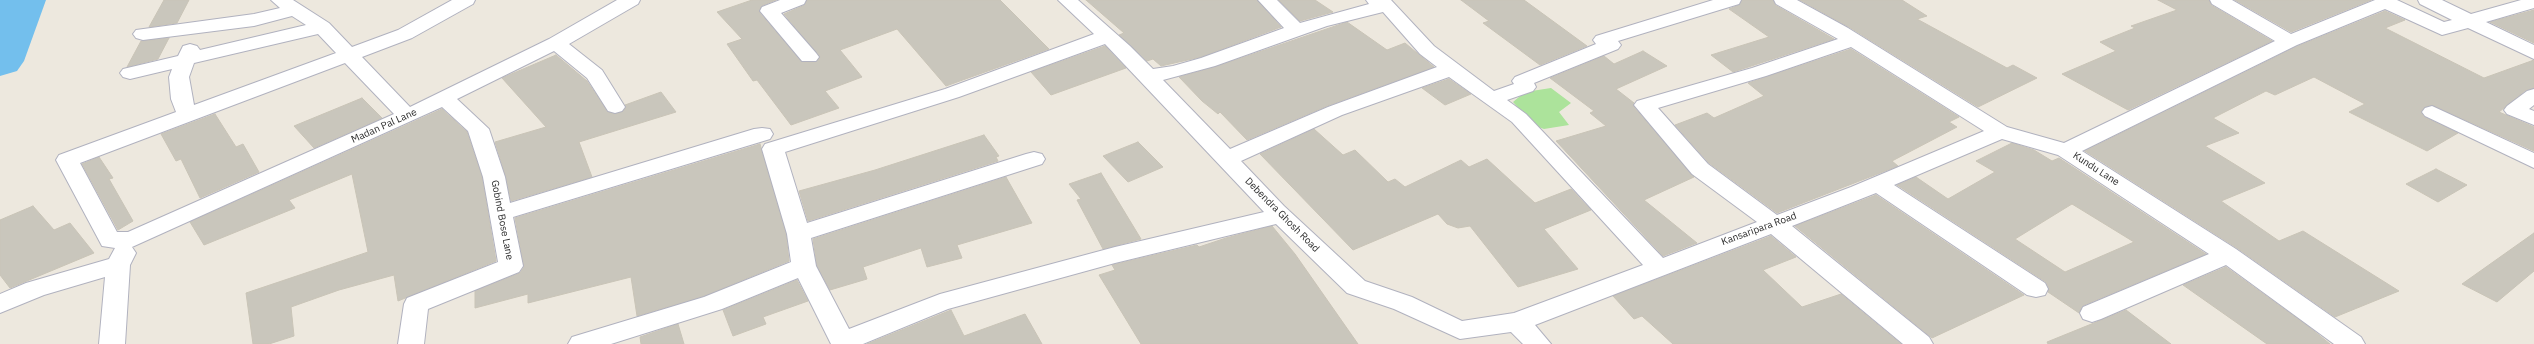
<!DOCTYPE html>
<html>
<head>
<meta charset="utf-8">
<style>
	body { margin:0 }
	canvas { display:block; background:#ede8de }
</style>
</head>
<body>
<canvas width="2534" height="344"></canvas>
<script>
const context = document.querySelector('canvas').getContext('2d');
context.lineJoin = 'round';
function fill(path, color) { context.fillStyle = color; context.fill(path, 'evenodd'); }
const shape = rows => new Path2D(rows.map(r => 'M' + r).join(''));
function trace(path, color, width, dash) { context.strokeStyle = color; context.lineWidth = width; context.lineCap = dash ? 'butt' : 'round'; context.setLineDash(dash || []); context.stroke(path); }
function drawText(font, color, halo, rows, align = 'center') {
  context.font = font + ' "IBM Plex Sans",sans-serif'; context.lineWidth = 3; context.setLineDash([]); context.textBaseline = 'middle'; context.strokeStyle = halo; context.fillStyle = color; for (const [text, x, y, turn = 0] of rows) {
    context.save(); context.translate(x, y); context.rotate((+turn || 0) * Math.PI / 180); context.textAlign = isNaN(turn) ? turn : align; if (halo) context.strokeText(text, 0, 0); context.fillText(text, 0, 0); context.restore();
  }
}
const green = shape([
	[1551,88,1571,103,1559,112,1569,125,1544,129,1535,126,1513,102,1525,92]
]);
const river = shape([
	[0,0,46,0,24,61,17,71,0,76,0,0]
]);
const building = shape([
	[164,0,189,0,177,23,149,27,164,0],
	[752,0,776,0,761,6,759,12,802,62,816,62,820,57,784,14,805,5,807,0,1000,0,1049,49,946,86,897,29,840,50,862,77,825,91,839,108,791,125,757,80,753,81,727,44,742,39,717,12,752,0],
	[1086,0,1257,0,1281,27,1201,57,1161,66,1153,59,1147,61,1119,35,1124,33,1086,0],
	[1279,0,1315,0,1333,12,1300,21,1279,0],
	[1461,0,1524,0,1587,46,1540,65,1483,23,1489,21,1461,0],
	[1742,0,1773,0,1775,5,1834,39,1733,72,1711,55,1769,37,1729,9,1739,5,1742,0],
	[1800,0,1902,0,1927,16,1917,19,2007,68,2013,65,2037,78,1978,107,1849,27,1800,0],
	[2158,0,2209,0,2211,5,2272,41,2128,110,2062,74,2116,51,2100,42,2135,28,2131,26,2177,10,2158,0],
	[2235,0,2371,0,2291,32,2235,0],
	[2534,10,2534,43,2490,22,2534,10],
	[2385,11,2405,20,2385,28,2484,78,2534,60,2534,88,2526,90,2499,112,2534,127,2534,151,2432,105,2425,107,2421,111,2424,117,2458,133,2427,151,2349,112,2365,104,2314,77,2275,95,2266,91,2213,118,2239,133,2205,146,2265,183,2221,201,2279,241,2303,231,2399,291,2335,317,2237,248,2085,151,2298,46,2385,11],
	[1347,22,1387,50,1405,43,1434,67,1327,106,1247,140,1220,112,1218,114,1202,101,1179,77,1215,67,1347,22],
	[169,38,158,59,127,67,141,41,169,38],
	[1105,46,1126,68,1051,95,1031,72,1105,46],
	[1851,49,1959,117,1949,122,1957,127,1892,161,1898,166,1777,213,1709,163,1675,125,1707,113,1714,118,1764,96,1748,83,1851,49],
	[1643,51,1667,66,1616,89,1634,103,1633,106,1694,177,1644,200,1697,243,1663,256,1556,141,1606,126,1590,113,1594,111,1550,78,1604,56,1614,64,1643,51],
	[556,55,587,81,608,112,615,114,622,112,626,108,625,105,661,92,676,112,579,142,592,177,511,201,506,177,495,142,546,127,502,78,556,55],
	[1449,79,1471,94,1445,105,1422,88,1449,79],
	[362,98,382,118,314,148,294,126,362,98],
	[442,109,467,132,482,177,496,261,398,301,394,275,339,290,291,307,294,336,269,344,253,344,246,293,368,252,352,174,289,200,295,208,204,245,190,222,442,109],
	[215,114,236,147,243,144,259,172,200,198,181,159,176,161,161,134,215,114],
	[1314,129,1343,155,1355,150,1388,182,1395,179,1405,187,1461,160,1469,167,1487,159,1535,203,1571,189,1591,210,1544,229,1578,269,1518,287,1470,226,1458,228,1447,224,1438,214,1353,250,1260,154,1314,129],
	[984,135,999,156,996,157,998,161,808,221,799,191,875,170,984,135],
	[1138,142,1163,167,1128,182,1103,156,1138,142],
	[2012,143,2034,150,2052,161,2059,158,2206,254,2082,306,2079,313,2048,292,2049,288,2046,282,1897,185,1916,177,1948,199,1995,172,1976,161,2012,143],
	[2072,204,2134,242,2065,272,2015,239,2072,204],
	[760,144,786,234,789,261,704,296,637,316,631,277,528,303,528,294,475,308,475,291,520,273,524,267,515,218,760,144],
	[99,157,113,178,109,179,133,221,118,230,82,164,99,157],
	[2436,169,2467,185,2438,202,2406,184,2436,169],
	[1101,173,1141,239,1103,249,1077,200,1081,199,1069,184,1101,173],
	[1006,177,1032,223,957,245,962,258,927,267,921,248,863,267,867,279,830,290,817,266,813,239,1006,177],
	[1876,195,2024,295,1932,338,1795,226,1876,195],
	[33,206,54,230,70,223,94,253,10,288,0,275,0,220,33,206],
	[1272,226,1295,254,1358,344,1141,344,1099,275,1115,270,1112,265,1197,245,1199,247,1226,238,1272,226],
	[2534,233,2534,271,2497,302,2462,284,2534,233],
	[1771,236,1796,257,1763,270,1802,307,1841,294,1901,344,1673,344,1642,316,1634,319,1613,296,1771,236],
	[2226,267,2309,327,2330,344,2267,344,2183,285,2226,267],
	[797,280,808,301,763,317,766,324,733,336,723,310,797,280],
	[951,310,964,336,1025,314,1042,344,867,344,951,310],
	[2126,310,2171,344,2048,344,2047,342,2126,310],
	[678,324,684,344,641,344,640,337,678,324]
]);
const minor = shape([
	[271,0,293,0,329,23,352,47,398,30,452,0,475,0,473,4,412,38,362,57,410,107,549,39,617,0,640,0,638,4,569,44,602,70,625,107,622,111,615,113,608,111,587,78,554,51,457,99,489,129,505,177,510,203,754,129,762,128,770,129,773,134,770,139,513,217,523,266,519,272,428,309,424,344,398,344,404,304,407,298,498,262,483,177,468,131,442,107,132,247,136,253,130,265,125,344,99,344,105,277,44,295,0,313,0,294,26,283,109,259,115,248,102,246,56,160,59,155,176,112,171,99,169,77,172,69,130,79,123,77,120,73,123,69,178,56,183,46,190,44,197,46,200,50,306,25,292,16,254,26,143,40,136,38,133,34,136,30,254,14,280,8,271,0],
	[318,34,336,53,194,105,189,77,194,63,318,34],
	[345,63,394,114,128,232,117,232,80,163,345,63],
	[780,0,806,0,804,4,781,13,816,53,819,57,816,61,802,61,760,11,762,7,780,0],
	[1058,0,1078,0,1130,46,1153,69,1173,66,1201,58,1284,28,1258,0,1277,0,1300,23,1369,4,1366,0,1391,0,1434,46,1494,91,1514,84,1512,81,1515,77,1596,44,1593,40,1596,36,1713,0,1741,0,1739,4,1618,41,1621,45,1618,49,1534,83,1536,87,1533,91,1507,100,1526,114,1663,258,1757,222,1692,174,1634,105,1637,101,1752,68,1838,39,1776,4,1774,0,1797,0,1848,28,2007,127,2064,143,2275,41,2212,4,2210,0,2232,0,2291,34,2375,0,2397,0,2444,22,2452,20,2420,4,2418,0,2442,0,2471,14,2521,0,2534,0,2534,8,2486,22,2534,45,2534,59,2468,28,2442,35,2385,9,2297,45,2082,151,2236,249,2361,337,2365,344,2334,344,2226,265,2101,319,2092,322,2083,319,2080,313,2083,307,2209,254,2058,155,2002,139,1894,185,2045,283,2048,289,2045,295,2036,297,2027,295,1876,193,1792,226,1929,337,1933,344,1903,344,1771,234,1535,325,1551,344,1523,344,1511,332,1460,339,1394,309,1347,293,1276,224,1115,263,948,309,863,344,831,344,798,278,722,309,611,344,568,344,572,337,704,297,791,262,787,234,762,149,765,144,945,89,1094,34,1058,0],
	[1383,12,1420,54,1437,67,1328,107,1230,149,1163,80,1215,66,1327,26,1383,12],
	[1105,44,1264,212,1115,247,940,294,849,329,816,266,811,238,1042,164,1045,159,1042,154,1034,152,1026,154,807,223,785,152,959,97,1105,44],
	[1851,47,1984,131,1851,187,1777,215,1708,164,1658,108,1766,76,1851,47],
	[1449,77,1512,122,1643,265,1514,313,1462,321,1412,297,1365,281,1284,206,1241,161,1342,115,1449,77],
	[2534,89,2534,105,2529,109,2534,111,2534,125,2507,114,2504,110,2507,106,2527,91,2534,89],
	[2432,106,2534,153,2534,168,2425,116,2422,112,2425,108,2432,106]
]);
const streetNames = [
	["Madan Pal Lane",384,126,-24],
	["Kundu Lane",2096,169,33],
	["Debendra Ghosh Road",1282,215,45],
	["Gobind Bose Lane",502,220,79],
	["Kansaripara Road",1759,229,-20]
];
fill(green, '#ace39b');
fill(river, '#73bfed');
fill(building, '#c9c6bc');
trace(building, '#c9c4b7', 1);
trace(minor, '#b1b2bf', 2);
fill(minor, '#fff');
drawText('10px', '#2b2b2b', '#fff', streetNames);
</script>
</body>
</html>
